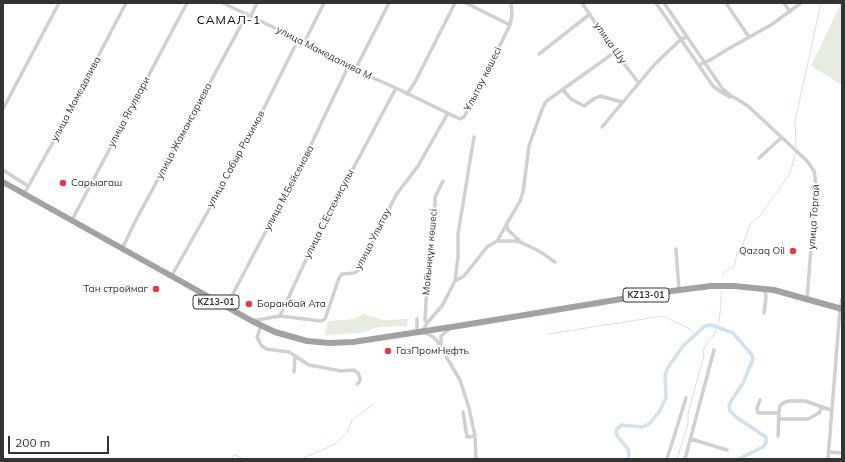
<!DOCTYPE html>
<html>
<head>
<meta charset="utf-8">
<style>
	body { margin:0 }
	#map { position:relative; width:845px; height:462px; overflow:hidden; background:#fff; font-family:Mulish,sans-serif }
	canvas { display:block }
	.frame { position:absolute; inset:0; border:4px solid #333; pointer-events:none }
	.scale { position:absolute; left:8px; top:436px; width:101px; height:18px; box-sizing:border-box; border:2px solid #333; border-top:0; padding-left:5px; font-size:12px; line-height:14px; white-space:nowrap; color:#333; -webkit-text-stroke:3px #fff; paint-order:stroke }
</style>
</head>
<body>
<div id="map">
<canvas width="845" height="462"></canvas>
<div class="frame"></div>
<div class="scale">200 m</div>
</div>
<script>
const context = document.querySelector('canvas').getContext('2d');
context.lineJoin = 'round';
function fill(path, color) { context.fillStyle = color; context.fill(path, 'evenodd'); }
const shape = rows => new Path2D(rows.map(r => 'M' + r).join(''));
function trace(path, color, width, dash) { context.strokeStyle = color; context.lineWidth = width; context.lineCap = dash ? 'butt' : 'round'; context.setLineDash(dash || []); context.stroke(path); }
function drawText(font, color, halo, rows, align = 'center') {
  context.font = font + ' Mulish,sans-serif'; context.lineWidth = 4; context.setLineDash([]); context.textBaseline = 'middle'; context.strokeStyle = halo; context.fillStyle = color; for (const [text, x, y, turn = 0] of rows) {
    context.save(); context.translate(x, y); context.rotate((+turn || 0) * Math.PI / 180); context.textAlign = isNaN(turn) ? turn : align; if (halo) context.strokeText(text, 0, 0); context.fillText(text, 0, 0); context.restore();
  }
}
const green = shape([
	[841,3,842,3,842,85,811,66],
	[364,314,384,320,408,319,407,326,379,327,360,333,325,335,328,321,354,319]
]);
const stream = shape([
	[796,148,795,121,821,3],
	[722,276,725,271,730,269,735,264,737,252,742,247,750,224,760,216,790,173,795,155],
	[548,334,663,316,690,329,695,335],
	[232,459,234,455,245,459],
	[297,459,302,459,335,444,347,433,352,420,374,404],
	[677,459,688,424,688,413,704,356,703,351,706,344,713,337,719,321,721,305,721,295,722,291]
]);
const canal = shape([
	[628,459,629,454,628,449,618,437,616,433,617,429,621,425,642,427,649,424,659,412,666,398,665,376,667,369,683,346,705,326,711,325,733,333,752,355,753,359,743,383,731,401,729,406,730,411,736,417,766,437,766,443,763,447,738,459]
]);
const minor = shape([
	[223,3,277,29,348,67,396,88,460,119,464,117,510,25,512,14,511,3],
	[466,3,510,25],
	[582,3,615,52,638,82],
	[656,3,713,86,721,92,730,97],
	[664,3,722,88,730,95,748,106,807,161,814,171,816,184,807,299],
	[726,3,749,37],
	[784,3,790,12],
	[251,16,257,3],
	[304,43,324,3],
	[539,54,590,14],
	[699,65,712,59,728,49,771,25,801,3],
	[355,70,389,3],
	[563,90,571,99,584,106,595,98,600,96,622,102],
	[407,94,415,82,455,3],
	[3,109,59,3],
	[602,127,654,65,679,41,687,36],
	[474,137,458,234,458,256,455,281,442,306,427,323,422,332,432,336,437,341,460,380,469,408,475,436,476,459],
	[759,158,781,138],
	[3,170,28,186],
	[24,194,57,135,126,3],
	[72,220,187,3],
	[506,225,508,230,521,242],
	[497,241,516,241,522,243,539,251,555,262],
	[122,249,136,220,247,14],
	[676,249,679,290],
	[171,277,247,142,298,40],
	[455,281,464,276,487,247,497,241,520,201,523,192,529,146,541,112,545,103,548,100,615,52],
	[226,307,309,149,348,67],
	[764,313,766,297,765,289],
	[280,316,314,242,396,88],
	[417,319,417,332],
	[252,321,280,316,321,321,325,319,339,278,342,274,354,273,359,270,396,195,418,166,448,113],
	[427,323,425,320,426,302,435,203,435,197,443,181],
	[261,326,257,337,261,345,266,349,289,352,309,365,341,371,354,370,358,373,360,378,360,381,357,384],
	[441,347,441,336,451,328],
	[294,372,295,357],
	[760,400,757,408,758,413,779,413],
	[463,412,467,437,475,436],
	[779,419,808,419,819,413,822,407],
	[778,436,779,412,780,406,783,403,789,401,805,401,831,410],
	[691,439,727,450],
	[828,452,842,453],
	[667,459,686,398],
	[685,459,714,350],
	[828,459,840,309,842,299]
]);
const trunk = shape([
	[3,182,252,321,275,332,307,341,330,343,353,342,458,326,664,292,711,286,734,286,774,290,842,309]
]);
const markers = [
	[63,183,4,"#e63946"],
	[793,251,4,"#e63946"],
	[156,289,4,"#e63946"],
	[249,304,4,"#e63946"],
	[388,351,4,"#e63946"]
];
const shields = [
	[646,295,46],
	[216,302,46]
];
const shieldNames = [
	["KZ13-01",646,295],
	["KZ13-01",216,302]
];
const streetNames = [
	["улица Шу",610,43,55],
	["улица Мамедалива М",324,53,27],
	["Ұлытау көшесі",483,79,-63],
	["улица Мамедалива",76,99,-62],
	["улица Ягулвари",129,112,-62],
	["улица Жамансариева",184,131,-62],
	["улица Сабыр Рахимов",236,159,-61],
	["улица М.Бейсенова",289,188,-62],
	["улица С.Естемисулы",329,214,-63],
	["улица Торгай",814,217,-86],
	["улица Улытау",373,239,-63],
	["Мойынқұм көшесі",430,252,-85]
];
const poiNames = [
	["Сарыагаш",71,183],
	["Qazaq Oil",785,251,"right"],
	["Тан строймаг",148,289,"right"],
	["Боранбай Ата",257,304],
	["ГазПромНефть",396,351]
];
const quarterNames = [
	["САМАЛ-1",229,20]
];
fill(green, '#e6ecdf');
trace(stream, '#cfe2ee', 1);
trace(canal, '#cfe2ee', 3.5);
trace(minor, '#d0d0d0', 3.5);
trace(trunk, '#a2a2a2', 6);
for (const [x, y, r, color] of markers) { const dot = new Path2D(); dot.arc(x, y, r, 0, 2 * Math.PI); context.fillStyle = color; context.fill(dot); trace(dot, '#fff', 1.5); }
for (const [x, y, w] of shields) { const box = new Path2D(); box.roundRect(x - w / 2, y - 7, w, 14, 3); context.fillStyle = '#fff'; context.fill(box); trace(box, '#333', 1); }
drawText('bold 9px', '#333', null, shieldNames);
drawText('10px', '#333', '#fff', streetNames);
drawText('10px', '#333', '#fff', poiNames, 'left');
context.letterSpacing = '1px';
drawText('12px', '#000', '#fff', quarterNames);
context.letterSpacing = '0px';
</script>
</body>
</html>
